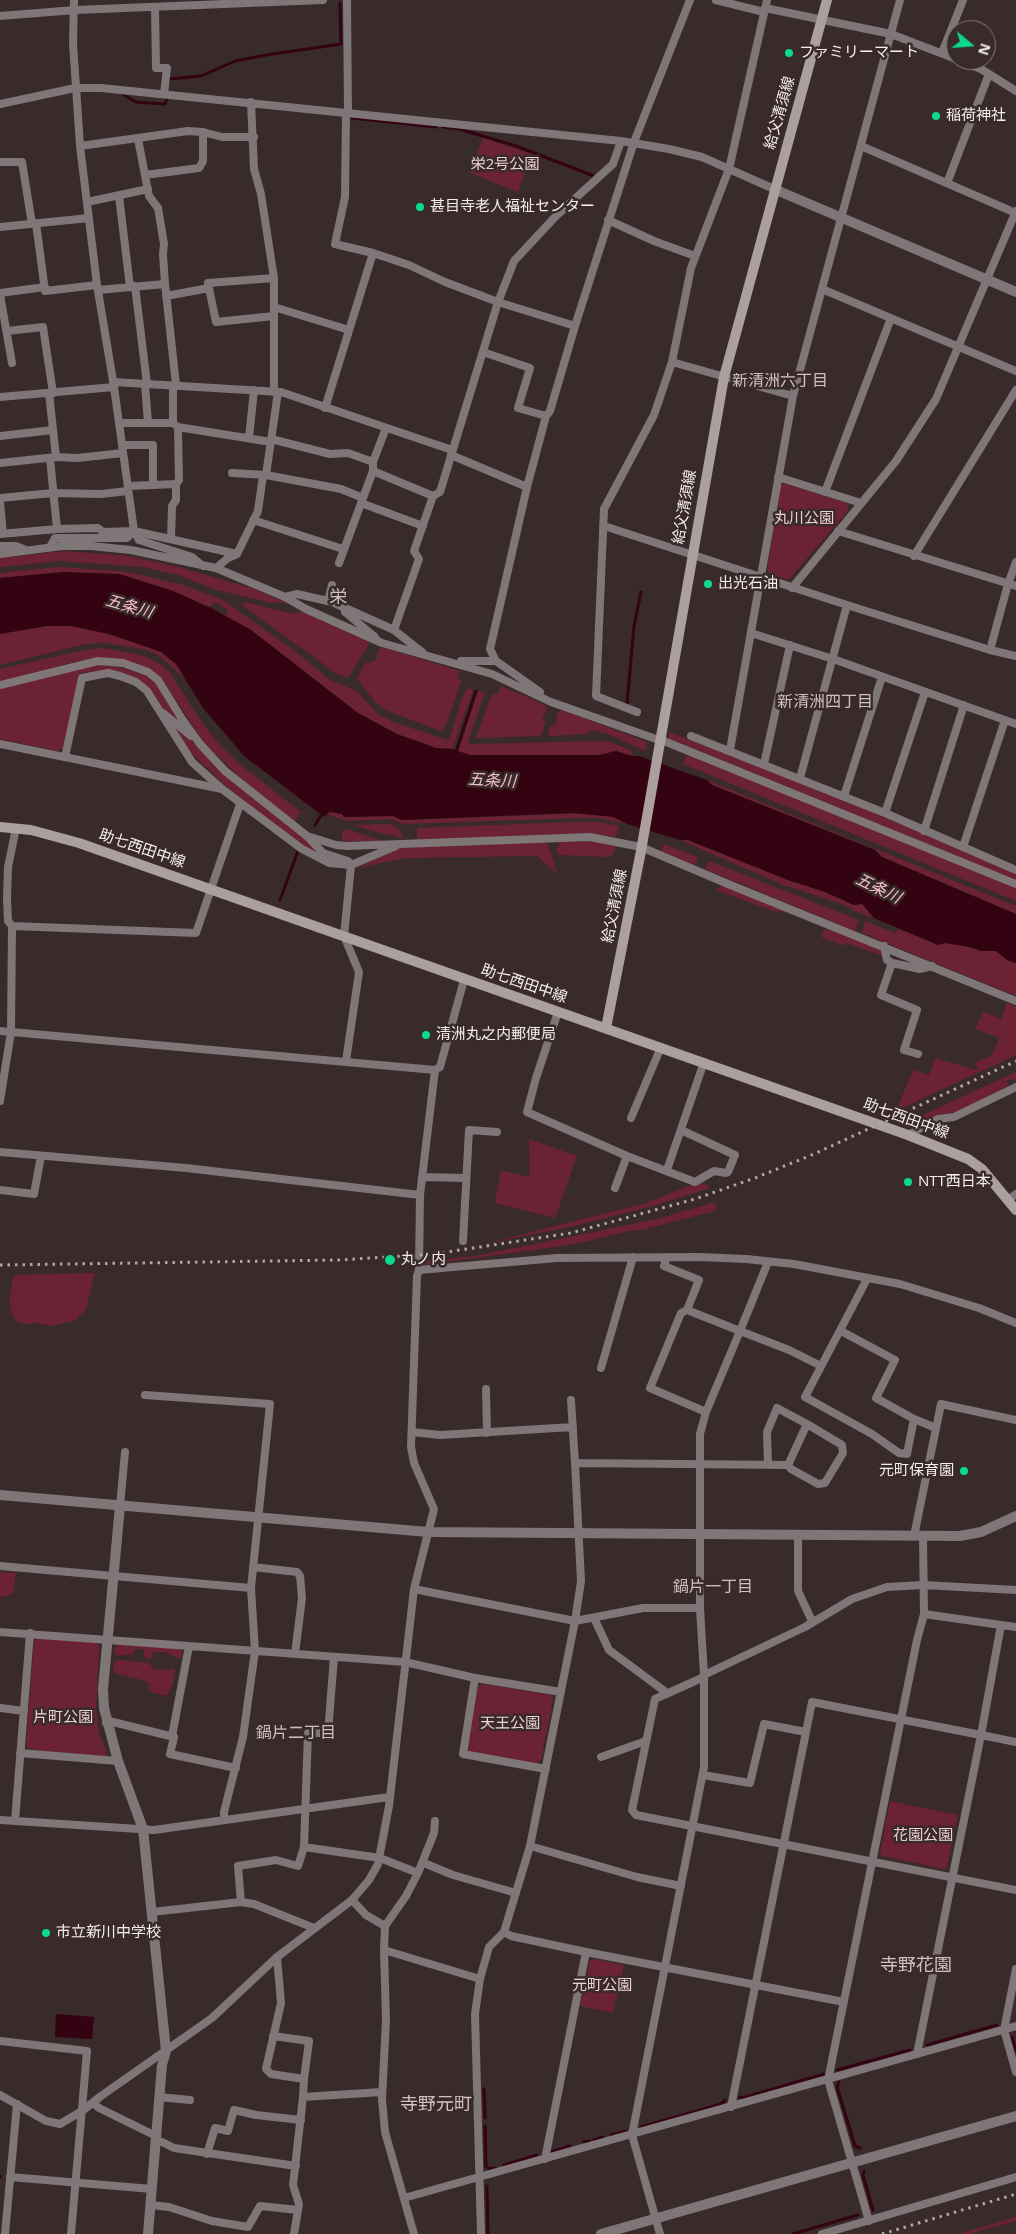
<!DOCTYPE html>
<html>
<head>
<meta charset="utf-8">
<style>
	body { margin:0 }
	#map { position:relative; width:1016px; height:2234px; overflow:hidden; background:#392a2c; font-family:"Open Sans",sans-serif }
	canvas { display:block }
	.north { position:absolute; left:946px; top:20px; width:50px; height:50px; box-sizing:border-box; background:#392a2c; border:1px solid #85787a; border-radius:50%; rotate:108deg; font-size:14px; font-weight:700; line-height:20px; text-align:center; color:#f7edee }
	.north::after { content:''; display:block; margin:auto; width:18px; height:22px; background:#0cd98a; clip-path:polygon(50% 0,100% 100%,50% 72%,0 100%) }
</style>
</head>
<body>
<div id="map">
<canvas width="1016" height="2234"></canvas>
<div class="north">N</div>
</div>
<script>
const context = document.querySelector('canvas').getContext('2d');
context.lineJoin = 'round';
function fill(path, color) { context.fillStyle = color; context.fill(path, 'evenodd'); }
const shape = rows => new Path2D(rows.map(r => 'M' + r).join(''));
function trace(path, color, width, dash) { context.strokeStyle = color; context.lineWidth = width; context.lineCap = dash ? 'butt' : 'round'; context.setLineDash(dash || []); context.stroke(path); }
function drawText(font, color, halo, rows, align = 'center') {
  context.font = font + ' "Open Sans","Noto Sans JP",sans-serif'; context.lineWidth = 5; context.setLineDash([]); context.textBaseline = 'middle'; context.strokeStyle = halo; context.fillStyle = color; for (const [text, x, y, turn = 0] of rows) {
    context.save(); context.translate(x, y); context.rotate((+turn || 0) * Math.PI / 180); context.textAlign = isNaN(turn) ? turn : align; if (halo) context.strokeText(text, 0, 0); context.fillText(text, 0, 0); context.restore();
  }
}
const green = shape([
	[483,138,532,154,518,192,470,173],
	[786,484,846,503,849,510,789,579,786,579,769,573,767,570,781,485],
	[65,551,129,556,182,568,254,589,287,603,271,603,213,589,179,575,143,567,60,561,0,567,0,558],
	[60,567,129,572,183,585,221,599,294,650,330,680,357,691,379,715,399,724,447,740,450,738,462,698,467,689,473,690,452,749,436,748,397,734,358,713,251,630,225,616,228,610,215,602,209,607,173,591,119,574,63,572,0,578,0,573],
	[245,602,289,613,303,612,370,642,348,678,337,674,242,605],
	[47,626,71,626,109,634,146,646,161,652,176,664,188,681,158,655,143,649,105,643,86,644,0,665,0,634],
	[381,647,460,671,458,679,462,680,444,729,440,731,386,710,376,703,362,685,357,678,366,662,370,663,377,659,377,654],
	[103,648,141,655,162,665,170,673,198,717,218,743,238,763,301,812,295,821,256,792,205,744,162,679,150,669,100,658,82,660,0,682,0,669,84,650],
	[101,665,122,668,146,676,156,683,185,730,165,712,155,695,142,682,121,672,107,670,80,673,63,748,58,751,0,739,0,689,80,667],
	[501,686,545,705,547,710,542,718,545,722,542,734,539,736,476,738,492,694,497,695],
	[478,691,485,693,468,741,470,744,607,741,631,750,632,756,616,751,599,755,470,755,458,751],
	[562,710,647,742,645,751,608,734,591,730,588,734,550,736,548,735,550,726,556,725,557,713],
	[167,721,199,747,220,772,310,841,319,854,292,839,228,788,184,746],
	[669,732,818,789,907,827,1016,874,1016,880,668,738],
	[687,753,903,839,1016,888,1016,901,683,764],
	[707,780,1016,906,1016,914,882,857,875,849,712,785],
	[330,812,342,814,345,817,393,816,402,820,591,813,613,817,627,824,598,818,575,818,402,824,392,819,346,821,327,814],
	[576,822,599,822,619,826,616,837,587,833,417,841,417,828],
	[391,824,401,830,402,839,393,835,387,835,353,825],
	[346,829,383,841,342,841,342,831],
	[680,840,688,840,788,880,825,892,854,905,862,904,870,912,874,918,854,911,851,908,839,903,781,884],
	[563,841,604,842,617,847,610,857,558,855,556,851,559,844],
	[547,842,558,875,537,856,405,858,357,868,399,848],
	[664,844,698,857,695,865,661,851],
	[709,861,859,920,855,931,705,869],
	[723,885,786,912,773,911,716,890],
	[865,921,895,933,899,929,938,945,945,943,970,947,981,951,996,951,1007,960,1016,963,1016,996,862,933],
	[827,926,879,947,883,956,846,943,844,946,821,937],
	[1007,1003,1016,1007,1016,1055,896,1111,913,1070,929,1075,935,1058,976,1070,980,1068,975,1066,977,1061,980,1062,982,1058,985,1059,992,1055,999,1038,975,1029,983,1012,1001,1019],
	[1016,1072,1016,1081,1011,1079,1008,1080,1006,1081,1009,1085,960,1112,940,1114,911,1126,903,1124],
	[529,1139,577,1156,555,1218,495,1203,501,1170,528,1177,530,1172],
	[704,1183,710,1188,657,1205,574,1226,480,1245,646,1203,691,1185],
	[715,1202,717,1207,715,1211,642,1230,629,1231,576,1244,425,1265,422,1264,421,1262,481,1255,657,1219],
	[95,1273,86,1309,76,1320,53,1326,34,1323,25,1324,16,1321,13,1317,9,1301,14,1275],
	[0,1572,16,1573,13,1594,0,1597],
	[38,1638,96,1642,99,1647,96,1709,99,1732,107,1754,105,1757,29,1749,26,1745,34,1641],
	[120,1644,180,1649,182,1651,182,1657,178,1659,166,1652,154,1652,150,1659,145,1658,144,1649,135,1649,133,1654,118,1656,115,1654,114,1648],
	[119,1660,149,1663,153,1669,167,1670,173,1668,175,1670,173,1684,168,1694,166,1696,148,1691,149,1683,146,1681,114,1673,113,1665,115,1661],
	[482,1684,551,1695,553,1700,541,1760,537,1764,469,1752,467,1748,478,1687],
	[890,1801,958,1815,947,1867,944,1869,882,1856,880,1853],
	[594,1959,624,1965,613,2013,580,2006,590,1961],
	[1016,2217,1016,2221,969,2234,959,2234]
]);
const water = shape([
	[63,572,119,574,173,591,213,609,251,630,358,713,397,734,436,748,452,749,470,755,599,755,616,751,632,756,639,756,707,780,712,785,875,850,882,857,1016,914,1016,963,1007,960,996,951,981,951,970,947,945,943,938,945,874,918,862,904,854,905,825,892,788,880,688,840,680,840,627,824,613,817,573,813,402,820,393,816,344,817,342,814,330,812,324,817,244,756,203,708,176,664,161,652,109,634,71,626,46,626,0,634,0,578],
	[56,2014,94,2017,92,2039,55,2037]
]);
const stream = shape([
	[168,82,169,79,201,76,235,61,266,55,341,44,340,3],
	[124,95,136,102,165,104,167,99],
	[352,118,436,127],
	[443,127,459,129,516,146,594,176],
	[627,704,634,626,641,592],
	[456,752,476,691],
	[315,825,323,812],
	[280,900,298,851],
	[1012,2037,1016,2050],
	[927,2045,997,2025],
	[837,2070,910,2050],
	[839,2082,837,2087,855,2146,860,2148],
	[484,2089,485,2118],
	[740,2097,742,2098,824,2074],
	[485,2126,486,2166,489,2169,495,2168],
	[641,2127,721,2104,725,2100],
	[611,2135,626,2131],
	[594,2140,603,2137],
	[584,2142,590,2141],
	[551,2152,570,2146],
	[504,2165,537,2155],
	[864,2171,863,2175,873,2210],
	[0,2176,0,2177],
	[487,2186,488,2234],
	[793,2234,858,2215]
]);
const minor = shape([
	[74,0,73,43,80,146,97,285,114,387,134,531,139,540,192,557,203,566],
	[347,0,348,112],
	[716,0,764,12],
	[155,7,156,68,167,68,164,94],
	[765,8,891,34,956,59],
	[0,16,75,10,323,0],
	[942,53,963,0],
	[958,60,981,69,1016,91],
	[251,102,254,169,261,194,274,278,274,392],
	[0,104,75,88,101,88,621,141,669,149,702,157,774,189],
	[138,139,149,196,158,208,164,244,163,254,165,284],
	[80,146,188,131,203,132,222,137,254,137],
	[861,146,1016,213],
	[0,162,22,162,32,224],
	[145,175,199,168,203,161,203,132],
	[947,183,989,74],
	[119,196,130,287],
	[87,202,148,189],
	[608,220,654,241,695,256],
	[36,223,45,291,97,285],
	[0,227,89,218],
	[373,253,409,265,445,282,498,302,575,326],
	[274,278,208,283,216,322,274,316],
	[135,286,147,384],
	[822,289,1016,371],
	[98,290,165,284,176,385],
	[0,293,45,287],
	[0,295,12,363],
	[166,296,209,288],
	[274,307,349,330],
	[7,331,43,327,53,393],
	[483,352,530,368,518,408,546,416],
	[672,362,793,396],
	[113,382,281,392,452,450],
	[145,384,148,423],
	[49,393,56,457],
	[0,397,114,387],
	[325,408,373,253,335,244,345,197,346,112],
	[119,423,173,423,178,427,271,442],
	[173,423,173,385],
	[0,436,53,430],
	[249,438,254,390],
	[271,439,330,454,348,453,373,462],
	[122,445,153,445,153,484],
	[451,455,527,487],
	[50,458,57,529],
	[0,463,56,457,77,458,123,453],
	[373,471,433,496],
	[232,473,266,475,341,489,363,498],
	[266,475,278,392],
	[778,477,861,503],
	[128,486,176,484,179,480,178,427],
	[825,492,891,318],
	[0,498,53,493,101,494,128,491],
	[0,502,3,534],
	[361,503,423,526],
	[253,520,343,549],
	[604,526,847,605,990,650,1016,656],
	[838,531,1016,586],
	[0,534,57,529,98,528,103,532,134,531,237,554],
	[171,539,172,506,176,500,176,484],
	[0,546,16,546,26,550],
	[50,547,55,538,127,538,131,534],
	[0,554,62,546,91,546,131,550,216,568,285,597,306,609,382,643,492,674,551,702,659,740],
	[914,556,1016,390],
	[339,563,373,471,373,462,386,428],
	[216,568,228,558,237,554,258,511,263,475],
	[792,588,896,461,936,399,1016,211],
	[285,597,297,594,332,602,394,630],
	[328,601,332,585],
	[344,608,345,612,375,637],
	[751,633,833,659,1016,724],
	[990,650,1008,584,1016,562],
	[423,653,394,630,419,559,414,551,433,496,440,492,498,302,514,261,556,216,613,164,621,141],
	[461,661,496,661,540,692],
	[496,661,490,649,527,487,546,416,550,411,575,326,634,142,690,0],
	[0,685,98,661,123,663,148,672,158,680,182,719,200,744,225,771,307,836,323,853,348,861,351,865,344,936,359,972,346,1061],
	[637,712,596,696,604,509,654,415,672,362,691,268,729,169,767,0],
	[163,713,191,736],
	[691,736,885,813,1016,870],
	[659,739,1016,884],
	[0,744,222,789,302,849,329,863,351,865,396,846],
	[730,750,793,396,900,0],
	[65,757,82,678,108,673,120,676,136,682,147,691,192,762,222,789],
	[764,764,790,645],
	[800,778,847,605],
	[844,796,882,677],
	[885,813,925,692],
	[924,831,964,705],
	[307,836,336,845,347,846,590,837,641,847,728,884,1016,1001],
	[963,847,1005,720],
	[12,926,196,933,240,804],
	[884,946,887,960,892,963,920,969,932,966],
	[892,963,881,995,917,1010,904,1050,918,1054],
	[558,1012,536,1078,527,1112,627,1156,695,1182,714,1171,726,1173,728,1172,735,1155,681,1130],
	[0,1031,435,1070,440,1067,464,980],
	[0,1101,11,1032,12,926,8,921,7,898,8,867,16,828],
	[631,1118,661,1047],
	[908,1135,938,1119,954,1117,1016,1087],
	[0,1152,186,1168,420,1195],
	[667,1170,704,1062],
	[422,1177,466,1178],
	[615,1188,627,1156],
	[0,1190,34,1194,41,1156],
	[1008,1200,1016,1194],
	[463,1241,469,1130,497,1132],
	[667,1257,664,1266,699,1280,687,1310],
	[768,1262,740,1331,687,1310,681,1313,650,1388,706,1412,740,1331,789,1350,821,1366],
	[419,1270,557,1258,699,1257,746,1259,794,1264,900,1284,979,1308,1016,1323],
	[841,1331,895,1360,876,1398,914,1419,907,1454,899,1453,872,1434,805,1397,867,1279],
	[601,1368,633,1257],
	[486,1389,487,1433],
	[145,1395,270,1404,251,1588,255,1651,243,1737,224,1812,224,1820],
	[571,1400,575,1463],
	[914,1419,936,1428],
	[412,1432,440,1435,573,1427],
	[788,1465,791,1469,818,1484,825,1483,843,1453,842,1445,807,1424],
	[120,1506,125,1452],
	[798,1536,798,1591,812,1621],
	[914,1536,941,1404,1016,1420],
	[0,1566,251,1588],
	[253,1567,297,1572,300,1576,302,1598,295,1654],
	[414,1589,575,1621,643,1608,700,1608],
	[924,1614,1001,1625,981,1735,1016,1742],
	[594,1618,609,1650,667,1693],
	[1001,1625,1016,1627],
	[0,1632,405,1662,475,1678,561,1692],
	[704,1675,805,1627,852,1599,887,1587,923,1585,1016,1590],
	[704,1677,655,1699,632,1810,636,1815,1016,1890],
	[475,1678,463,1754,546,1769],
	[0,1708,24,1711],
	[106,1723,113,1722,174,1737,170,1754,236,1768],
	[172,1736,189,1646],
	[20,1753,118,1761],
	[601,1757,646,1741],
	[703,1775,750,1783,764,1724,806,1732],
	[0,1820,154,1830,389,1797],
	[15,1821,30,1633],
	[530,1846,637,1877,681,1886],
	[304,1847,380,1858,418,1873,434,1833,435,1821],
	[424,1863,453,1875,516,1893],
	[352,1900,366,1915,385,1926],
	[241,1902,238,1866,276,1860,298,1866,304,1847,308,1733,328,1733,334,1657],
	[152,1912,241,1902,254,1904,314,1928],
	[504,1932,511,1936,586,1952,844,2002],
	[384,1950,385,1926,406,1896,418,1873],
	[277,1957,281,2003,266,2069,271,2074,304,2079,303,2097],
	[1016,1969,1004,2030,1016,2072],
	[273,2036,309,2041,304,2079],
	[0,2041,87,2051,71,2234],
	[0,2095,46,2121,60,2124,82,2111,101,2096,212,2018,277,1957,352,1900,369,1880,378,1864,389,1806,414,1589,434,1509,414,1463,411,1447,417,1276,419,1270,420,1195,435,1070],
	[159,2097,190,2100],
	[93,2103,99,2108,156,2136],
	[731,2107,812,1702,981,1735,917,2054],
	[156,2141,162,2142,174,2148,296,2166],
	[207,2154,215,2128,228,2131,234,2110,256,2115,301,2120],
	[545,2159,586,1952],
	[10,2177,152,2189],
	[404,2198,1016,2026],
	[151,2205,169,2207,212,2221,248,2227,260,2206,298,2210],
	[869,2221,828,2080,917,1640,924,1614,923,1537],
	[5,2234,17,2104],
	[294,2234,299,2204,293,2185,303,2097,382,2092],
	[414,2234,385,2132,382,2099,386,2020,384,1950,480,1979],
	[481,2234,475,2014,480,1979,489,1947,504,1932,530,1846,575,1621,581,1581,575,1463,788,1465,807,1424,777,1408,767,1432,768,1464],
	[660,2234,632,2135,704,1767,704,1675,700,1608,700,1434,706,1412],
	[822,2234,1016,2177]
]);
const tertiary = shape([
	[774,189,1016,292],
	[0,1495,428,1532,960,1536,981,1532,1016,1516],
	[120,1506,103,1689,104,1708,118,1761,143,1829,166,2051,162,2065,148,2234],
	[601,2234,1016,2116]
]);
const secondary = shape([
	[0,827,31,830,79,843,908,1135,968,1159,982,1169,1016,1210],
	[606,1028,641,851,724,377,827,0]
]);
const rail = shape([
	[0,1265,340,1260,434,1254,571,1233,695,1199,755,1178,814,1154,1016,1061],
	[882,2234,1016,2194]
]);
const markers = [
	[789,53,5,"#0cd98a"],
	[936,116,5,"#0cd98a"],
	[420,207,5,"#0cd98a"],
	[708,584,5,"#0cd98a"],
	[426,1035,5,"#0cd98a"],
	[908,1182,5,"#0cd98a"],
	[390,1260,6,"#0cd98a"],
	[964,1471,5,"#0cd98a"],
	[46,1933,5,"#0cd98a"]
];
const poiNames = [
	["ファミリーマート",799,53],
	["稲荷神社",946,116],
	["甚目寺老人福祉センター",430,207],
	["出光石油",718,584],
	["清洲丸之内郵便局",436,1035],
	["NTT西日本",918,1182],
	["丸ノ内",401,1260],
	["元町保育園",954,1471,"right"],
	["市立新川中学校",56,1933]
];
const streetNames = [
	["給父清須線",780,113,-74],
	["給父清須線",685,507,-80],
	["助七西田中線",142,849,19],
	["給父清須線",615,906,-79],
	["助七西田中線",524,984,19],
	["助七西田中線",906,1119,20]
];
const parkNames = [
	["栄2号公園",505,165],
	["丸川公園",804,519],
	["片町公園",63,1718],
	["天王公園",510,1724],
	["花園公園",923,1836],
	["元町公園",602,1986]
];
const neighbourhoodNames = [
	["新清洲六丁目",780,381],
	["新清洲四丁目",825,702],
	["鍋片一丁目",713,1587],
	["鍋片二丁目",296,1733]
];
const waterNames = [
	["五条川",129,607,16],
	["五条川",492,781,3],
	["五条川",878,889,26]
];
const quarterNames = [
	["栄",338,598],
	["寺野花園",916,1966],
	["寺野元町",436,2105]
];
fill(green, '#6c2235');
fill(water, '#330311');
trace(stream, '#330311', 3);
trace(minor, '#7e7677', 8);
trace(tertiary, '#7e7677', 10);
trace(secondary, '#ac9fa0', 10);
trace(rail, '#b2a7a8', 3, [2.5, 5]);
for (const [x, y, r, color] of markers) { const dot = new Path2D(); dot.arc(x, y, r, 0, 2 * Math.PI); context.fillStyle = color; context.fill(dot); trace(dot, '#392a2c', 2); }
drawText('15px', '#f7edee', '#392a2c', poiNames, 'left');
drawText('15px', '#f7edee', '#392a2c', streetNames);
drawText('15px', '#edd1d5', '#392a2c', parkNames);
drawText('16px', '#d3bfc2', '#392a2c', neighbourhoodNames);
drawText('italic 16px', '#f6bfc8', '#392a2c', waterNames);
drawText('18px', '#d3bfc2', '#392a2c', quarterNames);
</script>
</body>
</html>
